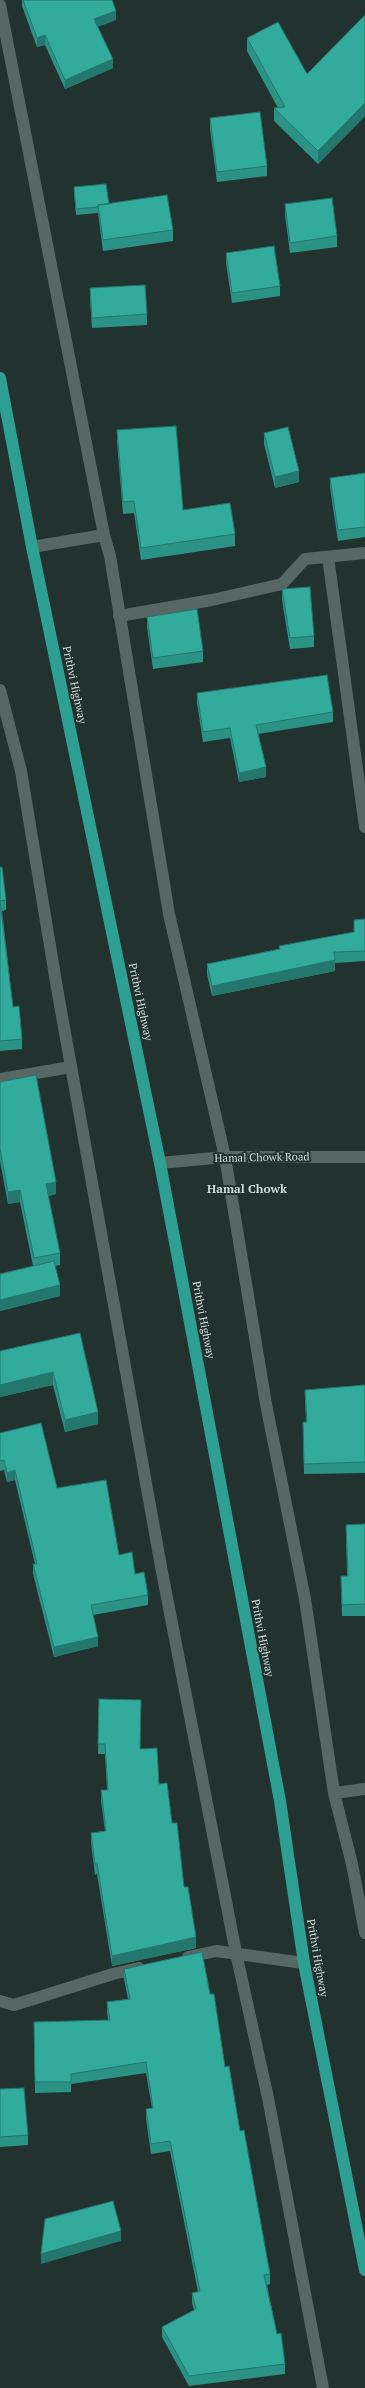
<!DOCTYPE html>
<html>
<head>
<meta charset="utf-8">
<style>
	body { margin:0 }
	canvas { display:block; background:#22322f }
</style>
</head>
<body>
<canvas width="365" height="2388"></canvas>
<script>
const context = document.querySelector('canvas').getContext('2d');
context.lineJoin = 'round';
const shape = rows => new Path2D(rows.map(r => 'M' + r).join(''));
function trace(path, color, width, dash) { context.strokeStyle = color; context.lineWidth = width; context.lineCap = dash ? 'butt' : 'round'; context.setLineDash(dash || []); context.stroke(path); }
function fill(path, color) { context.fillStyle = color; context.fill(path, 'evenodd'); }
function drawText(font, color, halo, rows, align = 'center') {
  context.font = font + ' "PT Serif",serif'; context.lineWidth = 4; context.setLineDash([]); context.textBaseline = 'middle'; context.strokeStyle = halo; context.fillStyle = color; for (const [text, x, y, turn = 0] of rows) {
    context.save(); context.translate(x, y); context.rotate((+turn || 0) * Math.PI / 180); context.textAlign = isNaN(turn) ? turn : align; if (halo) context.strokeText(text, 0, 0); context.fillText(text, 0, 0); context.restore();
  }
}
const street = shape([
	[0,5,104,535,110,556,169,914,225,1157,266,1404,305,1599,334,1793,352,1864,365,1933],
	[32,547,104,535],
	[328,557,365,827],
	[119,616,212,600,282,584,305,559,365,553],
	[0,690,21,771,58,994,162,1572,236,1953,268,2098,323,2388],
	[0,1079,71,1067],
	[160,1163,225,1157,365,1157],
	[334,1793,365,1789],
	[188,1957,216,1951,304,1963],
	[0,2001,14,2005,113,1974,139,1968]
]);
const highway = shape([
	[0,378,32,547,160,1163,280,1801,304,1963,365,2270]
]);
const wall = shape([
	[22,0,112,0,116,20,97,27,113,68,65,89,45,45,37,47,22,6],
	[365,15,365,116,318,164,274,121,274,108,278,108,247,51,247,38,307,74],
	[210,118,267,166,267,176,217,182,210,129],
	[74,187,109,204,173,230,173,241,103,251,98,213,76,215,74,193],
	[285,204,337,236,337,247,290,253,285,215],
	[226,253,280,286,280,296,232,303,226,263],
	[90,288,147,314,147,325,92,328,90,299],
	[117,430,183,510,235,534,235,546,141,560,134,513,123,514,117,442],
	[264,433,299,482,275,488,264,444],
	[365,473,365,537,338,541,330,488,330,478],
	[282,589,314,636,314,647,290,649,282,600],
	[147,617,203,651,203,662,153,669,147,627],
	[197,693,333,712,333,722,258,734,266,777,239,782,230,738,203,742,197,703],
	[0,867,6,900,6,910,2,911,13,1007,22,1039,22,1049,0,1051],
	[365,919,365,961,335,963,335,971,212,996,207,974,207,964,279,949,279,946,354,932,354,920],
	[0,1082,56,1194,48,1196,60,1253,60,1265,55,1266,60,1296,0,1311,0,1274,33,1266,20,1202,8,1204,0,1161],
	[80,1333,98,1424,65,1432,53,1385,0,1397,0,1351],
	[365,1385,365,1473,304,1474,303,1422,306,1422,305,1400,305,1390],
	[0,1433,57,1488,119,1555,135,1574,148,1595,148,1605,93,1615,98,1646,54,1657,33,1574,33,1564,35,1564,15,1480,7,1482,4,1470,0,1471],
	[365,1524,365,1616,342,1616,341,1576,347,1576,346,1525],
	[99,1699,141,1749,159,1784,172,1823,196,1948,112,1966,97,1874,95,1875,91,1843,91,1833,105,1831,101,1801,101,1790,107,1790,105,1754,98,1754],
	[124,1969,225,2067,240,2131,270,2274,270,2284,267,2285,277,2334,285,2364,285,2374,189,2386,162,2337,162,2327,194,2310,192,2303,192,2293,198,2292,170,2151,151,2154,146,2119,146,2109,152,2108,146,2073,71,2084,71,2092,35,2093,34,2022,108,2020,107,2012,107,2002,128,1999,124,1979],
	[0,2089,28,2135,28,2145,0,2147]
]);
const shadedWall = shape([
	[116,11,116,20,94,28,94,19],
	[45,35,45,45,37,47,37,38],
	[113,59,113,68,65,89,65,80],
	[365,103,365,116,318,164,318,151],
	[299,471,299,482,275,488,275,477],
	[266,767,266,777,239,782,239,773],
	[335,960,335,971,212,996,212,986],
	[56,1182,56,1194,46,1197,46,1184],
	[20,1190,20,1202,8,1204,8,1192],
	[60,1285,60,1296,0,1311,0,1300],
	[53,1372,53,1385,0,1397,0,1385],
	[98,1412,98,1424,65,1432,65,1420],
	[15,1470,15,1480,7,1482,7,1473],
	[98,1637,98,1646,54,1657,54,1647],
	[196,1937,196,1948,112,1966,112,1956],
	[121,2231,121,2241,41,2264,41,2254]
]);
const building = shape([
	[23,0,112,0,116,11,94,19,113,59,65,80,45,35,37,38,23,0],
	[365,15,365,103,318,151,274,108,285,107,247,38,278,22,307,74,365,15],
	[260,112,267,166,217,172,210,118,260,112],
	[106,184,109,204,98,205,98,207,76,209,74,187,106,184],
	[167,195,173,230,103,240,98,205,167,195],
	[332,198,337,236,290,243,285,204,332,198],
	[274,246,280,286,232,293,226,253,274,246],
	[145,285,147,314,92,318,90,288,145,285],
	[176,426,183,510,230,503,235,534,141,548,134,501,123,502,117,430,176,426],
	[288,427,299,471,275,477,264,433,288,427],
	[365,473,365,527,338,530,330,478,365,473],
	[310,587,314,636,290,638,282,589,310,587],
	[197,609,203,651,153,658,147,617,197,609],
	[327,675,333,712,256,725,266,767,239,773,230,728,203,732,197,693,327,675],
	[0,867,2,867,6,900,0,901,13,1007,19,1006,22,1039,0,1041,0,867],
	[365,919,365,951,334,952,335,960,212,986,207,964,280,949,279,946,354,932,354,920,365,919],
	[36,1075,56,1182,46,1184,60,1253,34,1258,20,1190,8,1192,0,1149,0,1082,36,1075],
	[54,1261,60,1285,0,1300,0,1274,54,1261],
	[80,1333,98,1412,65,1420,53,1372,0,1385,0,1351,80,1333],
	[365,1385,365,1462,304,1464,303,1422,307,1422,305,1390,365,1385],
	[41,1423,57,1488,106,1480,119,1555,132,1552,135,1574,144,1572,148,1595,91,1605,98,1637,54,1647,33,1564,37,1564,15,1470,7,1473,4,1460,0,1461,0,1433,41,1423],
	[365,1524,365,1604,342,1605,341,1576,348,1576,346,1525,365,1524],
	[99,1699,141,1700,140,1749,157,1748,159,1784,167,1783,172,1823,177,1823,184,1887,188,1887,196,1937,112,1956,97,1864,95,1864,91,1833,106,1831,101,1790,108,1790,105,1744,98,1744,99,1699],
	[202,1952,210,1994,214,1994,225,2067,229,2066,240,2131,244,2130,270,2274,264,2275,277,2334,281,2333,285,2364,189,2376,162,2327,196,2309,192,2293,200,2291,170,2141,151,2144,146,2109,153,2108,146,2062,71,2074,71,2082,35,2082,34,2022,110,2020,107,2002,130,1999,124,1969,202,1952],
	[24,2088,28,2135,0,2137,0,2089,24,2088],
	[113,2201,121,2231,41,2254,45,2219,113,2201]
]);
const streetNames = [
	["Prithvi Highway",74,685,78],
	["Prithvi Highway",140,1002,78],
	["Hamal Chowk Road",262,1158,-1],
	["Prithvi Highway",203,1320,79],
	["Prithvi Highway",262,1638,79],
	["Prithvi Highway",317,1958,80]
];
const neighbourhoodNames = [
	["Hamal Chowk",247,1190]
];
trace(street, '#566764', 12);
trace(highway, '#2da093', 12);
fill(wall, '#2b9286');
fill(shadedWall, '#23776d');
fill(building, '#32aa9c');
trace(building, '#23776d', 1);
drawText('11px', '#d4dedc', '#22322f', streetNames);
drawText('bold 12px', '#cbdedb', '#22322f', neighbourhoodNames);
</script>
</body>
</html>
